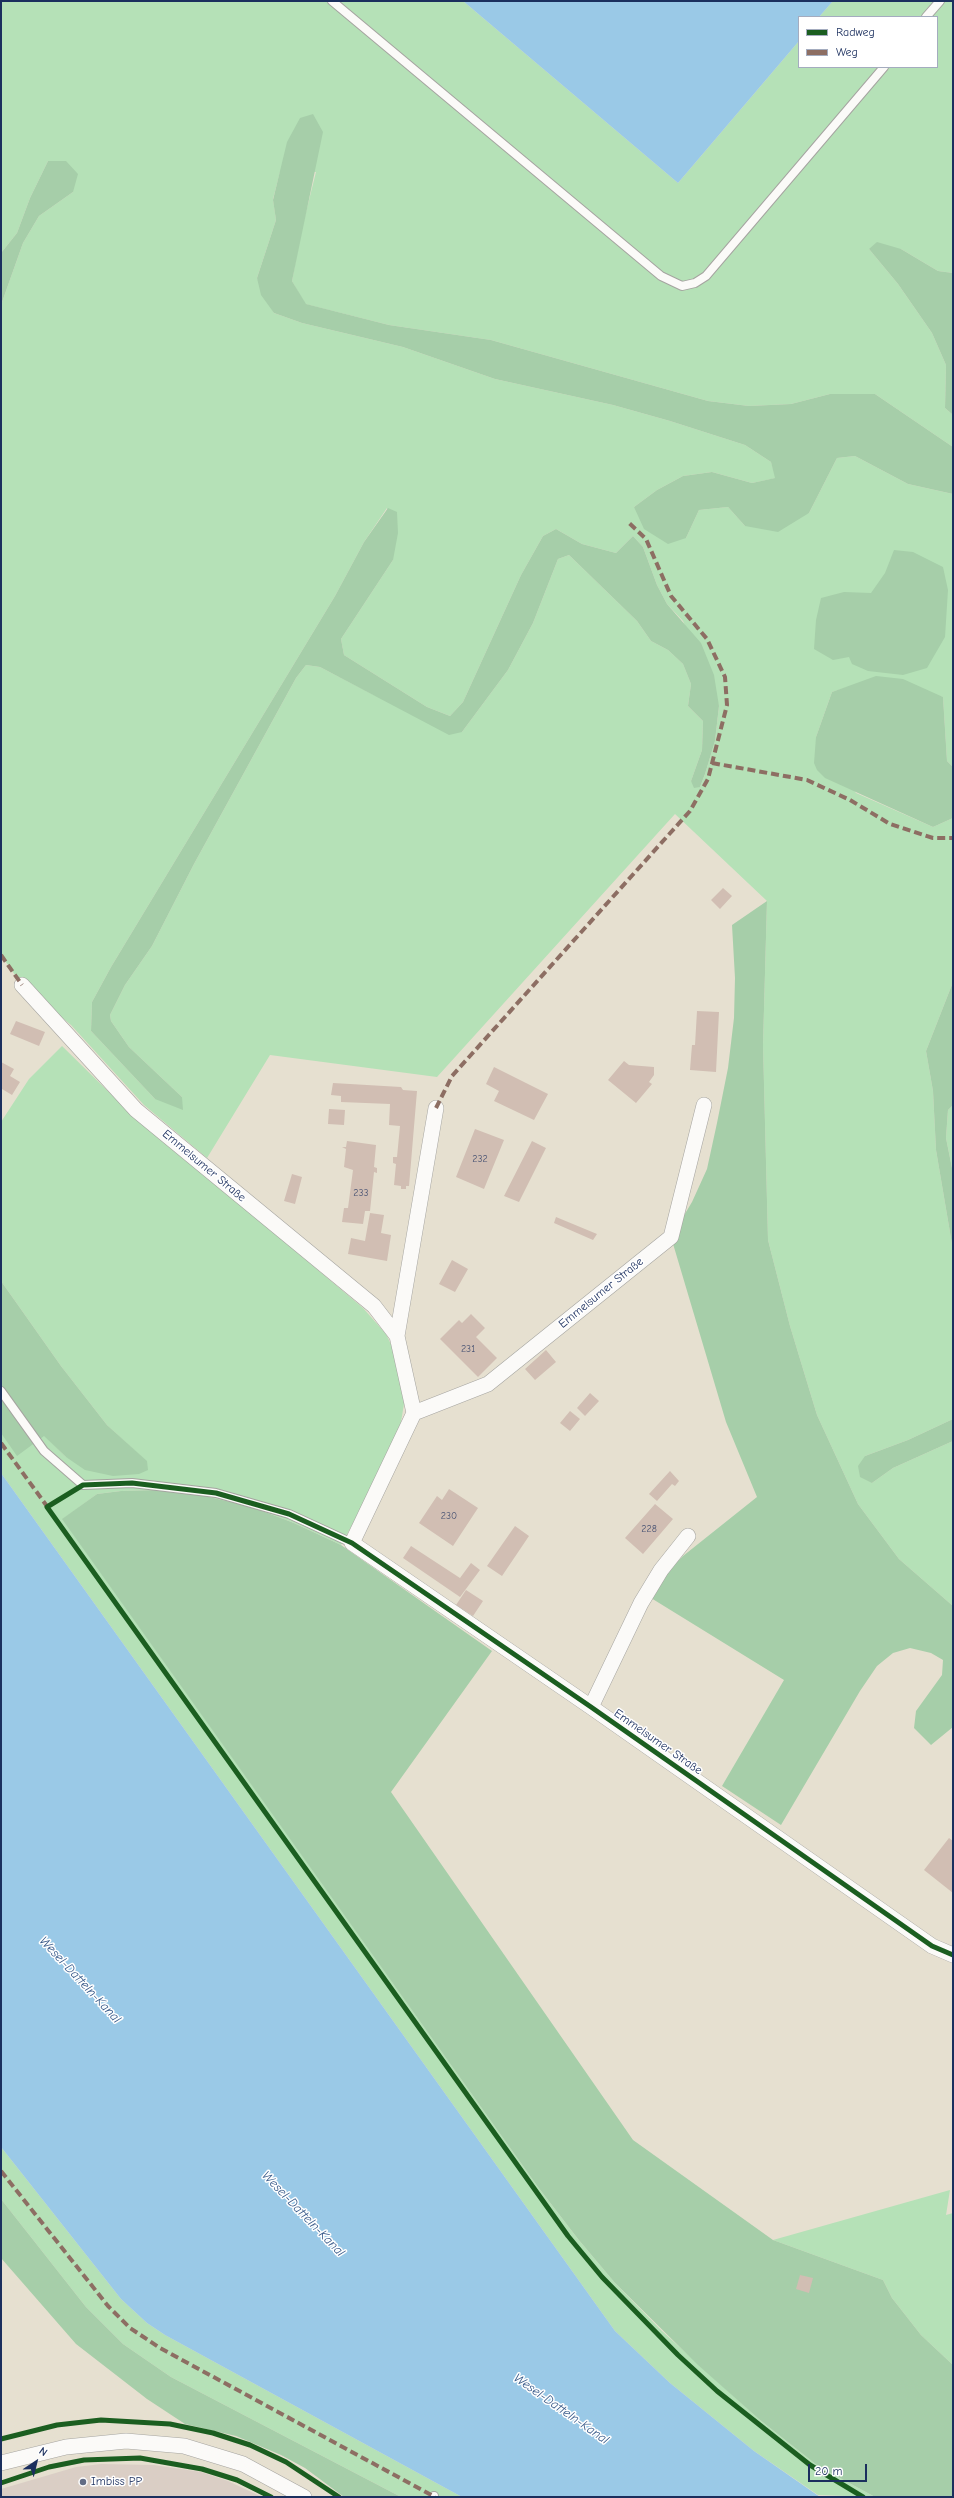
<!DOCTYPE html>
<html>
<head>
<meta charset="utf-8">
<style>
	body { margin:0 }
	#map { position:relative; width:954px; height:2498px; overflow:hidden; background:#e6e0d0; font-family:"Comic Neue",sans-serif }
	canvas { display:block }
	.frame { position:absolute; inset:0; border:2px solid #1b2f5e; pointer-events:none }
	.legend { position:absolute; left:798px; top:16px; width:140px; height:52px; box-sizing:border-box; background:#fff; border:1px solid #a4acbf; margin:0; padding:5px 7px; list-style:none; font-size:12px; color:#1b2f5e }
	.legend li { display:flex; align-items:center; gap:8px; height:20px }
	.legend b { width:20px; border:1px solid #a4acbf }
	.north { position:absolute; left:16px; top:2442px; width:40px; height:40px; -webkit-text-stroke:3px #fff; paint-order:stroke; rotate:35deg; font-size:11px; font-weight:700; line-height:16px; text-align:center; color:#1b2f5e }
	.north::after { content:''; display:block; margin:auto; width:14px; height:18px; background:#1b2f5e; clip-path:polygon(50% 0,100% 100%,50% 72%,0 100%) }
	.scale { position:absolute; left:808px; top:2464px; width:59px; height:18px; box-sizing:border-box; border:2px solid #1b2f5e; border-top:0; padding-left:5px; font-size:12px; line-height:14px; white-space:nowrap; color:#1b2f5e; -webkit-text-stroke:3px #fff; paint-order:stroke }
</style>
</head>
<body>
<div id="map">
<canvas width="954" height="2498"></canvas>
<div class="frame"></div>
<ul class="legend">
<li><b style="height:5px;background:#1b5e20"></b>Radweg</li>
<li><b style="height:5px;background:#8d6e63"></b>Weg</li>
</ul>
<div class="north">N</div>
<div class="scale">20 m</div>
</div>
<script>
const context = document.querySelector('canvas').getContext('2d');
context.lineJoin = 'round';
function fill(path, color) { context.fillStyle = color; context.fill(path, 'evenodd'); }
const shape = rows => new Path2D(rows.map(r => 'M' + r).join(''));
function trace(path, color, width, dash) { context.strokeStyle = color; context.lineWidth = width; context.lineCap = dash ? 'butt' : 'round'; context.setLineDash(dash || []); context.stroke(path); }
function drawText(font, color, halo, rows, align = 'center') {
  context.font = font + ' "Comic Neue",sans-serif'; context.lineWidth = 3; context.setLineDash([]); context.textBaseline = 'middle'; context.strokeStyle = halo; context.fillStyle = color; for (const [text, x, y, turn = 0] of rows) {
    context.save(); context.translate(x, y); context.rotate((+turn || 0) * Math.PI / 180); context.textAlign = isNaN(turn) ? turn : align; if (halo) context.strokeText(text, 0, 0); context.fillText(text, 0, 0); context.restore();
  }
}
const industrial = shape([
	[101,2464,154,2465,201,2472,228,2481,262,2497,1,2497,1,2489,76,2467]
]);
const green = shape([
	[1,1,463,1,678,183,799,41,799,67,937,67,937,17,819,17,833,1,953,1,953,273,938,271,901,249,869,249,898,284,932,333,946,365,945,408,953,415,953,447,875,394,830,394,791,404,749,406,708,401,491,340,389,325,305,304,292,281,301,232,316,172,280,172,273,199,276,220,257,278,274,313,302,323,403,347,495,379,613,405,670,421,745,445,771,462,776,478,752,483,712,472,683,476,657,490,634,507,686,538,699,510,728,507,745,526,809,513,837,458,855,456,908,484,953,494,953,767,947,761,943,697,851,686,832,692,816,737,856,793,933,827,953,818,953,982,926,1051,933,1091,936,1150,953,1250,953,1419,908,1440,865,1456,872,1483,893,1468,953,1441,953,1606,899,1559,858,1504,817,1415,790,1326,768,1240,763,1045,767,901,675,814,437,1077,270,1055,207,1158,144,1105,71,1025,22,985,1,955,1,305,23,243,39,216,73,192,48,161,30,198,17,233,1,253],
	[387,508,393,560,341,639,344,655,427,707,450,716,463,702,521,575,543,536,556,529,582,544,616,553,633,536,643,547,657,585,667,604,683,621,719,706,715,741,705,774,700,787,691,781,702,750,703,721,688,706,691,684,683,664,668,650,651,641,637,621,569,555,558,559,533,623,508,670,462,732,372,694,320,667,306,665,296,678,194,864,152,946,125,985,110,1015,111,1021,129,1047,182,1097,155,1099,91,1031,92,1002,111,967,335,596,364,542],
	[62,1046,122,1105,363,1308,386,1334,397,1357,405,1398,399,1434,389,1458,341,1545,294,1523,252,1507,205,1496,156,1490,121,1491,97,1494,63,1519,538,2187,578,2239,615,2283,662,2331,760,2420,818,2466,875,2497,818,2495,754,2451,670,2383,615,2331,1,1473,1,1432,45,1436,66,1457,146,1461,107,1425,61,1366,1,1281,1,1122,29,1079],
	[953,1105,953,1173,946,1138,948,1110],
	[1,2147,121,2299,147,2323,165,2335,462,2497,401,2497,171,2377,123,2344,86,2307,1,2199],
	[950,2190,946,2215,953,2213,953,2365,921,2335,892,2298,883,2280,773,2240]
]);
const forest = shape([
	[313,114,323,132,292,281,306,304,389,325,491,340,708,401,749,406,791,404,830,394,875,394,953,447,953,494,908,484,855,456,837,458,809,513,778,532,745,526,728,507,699,510,686,538,668,544,644,529,634,507,657,490,683,476,712,472,752,483,775,478,771,462,745,445,670,421,613,405,495,379,403,347,302,323,274,313,261,295,257,278,276,220,273,200,287,142,300,118],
	[48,161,66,161,78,174,73,192,39,216,23,243,1,305,1,253,17,233,30,198],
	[877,242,901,249,938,271,953,273,953,415,945,408,946,365,932,333,898,284,869,249],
	[388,508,397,512,398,533,393,560,341,639,344,655,427,707,450,716,463,702,521,575,543,536,556,529,582,544,616,553,633,536,643,547,657,585,667,604,701,643,714,675,719,706,715,741,705,774,700,787,694,788,691,781,702,750,703,721,688,706,691,684,683,664,668,650,651,641,637,621,569,555,558,559,533,623,508,670,462,732,449,735,320,667,306,665,296,678,194,864,152,946,125,985,110,1015,111,1021,129,1047,182,1097,183,1110,155,1099,91,1031,92,1002,111,967,335,596,364,542],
	[894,550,913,552,943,567,948,590,945,637,927,668,903,675,868,671,852,664,849,657,833,660,814,649,816,620,821,598,844,592,871,593,885,573],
	[876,676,903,679,943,697,947,761,953,767,953,818,933,827,825,778,817,770,814,763,816,737,832,692],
	[767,901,763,1045,768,1240,790,1326,817,1415,858,1504,899,1559,953,1606,953,1727,931,1745,914,1728,916,1711,942,1675,943,1660,931,1653,910,1648,893,1653,877,1666,860,1691,781,1825,722,1786,784,1680,651,1598,664,1575,683,1556,757,1497,726,1422,671,1237,692,1202,707,1169,717,1123,728,1068,734,1018,735,978,732,925],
	[953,982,953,1105,948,1110,946,1138,953,1173,953,1250,936,1150,933,1091,926,1051],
	[1,1281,61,1366,107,1425,147,1461,148,1470,139,1474,113,1476,85,1470,66,1457,44,1436,17,1456,1,1433],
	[953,1419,953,1441,893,1468,872,1483,860,1477,858,1466,865,1456,908,1440],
	[156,1490,205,1496,252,1507,294,1523,341,1545,492,1651,391,1792,633,2140,773,2240,883,2280,892,2298,921,2335,953,2365,953,2497,875,2497,818,2466,760,2420,698,2365,615,2283,578,2239,538,2187,62,1519,97,1494,121,1491],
	[1,2199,86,2307,123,2344,171,2377,401,2497,344,2497,305,2468,281,2455,236,2436,185,2424,147,2399,76,2344,1,2258]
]);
const water = shape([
	[463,1,833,1,819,17,799,17,799,41,678,183],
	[1,1473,615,2331,670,2383,754,2451,820,2497,462,2497,165,2335,147,2323,121,2299,1,2147]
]);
const building = shape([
	[723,888,732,896,720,909,711,900],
	[697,1011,719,1012,716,1072,690,1070,692,1045,695,1045],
	[16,1021,45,1032,39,1046,10,1034],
	[624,1061,629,1065,654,1067,654,1075,649,1082,652,1084,636,1103,608,1080],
	[1,1062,14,1069,10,1076,20,1082,12,1095,2,1089,1,1092],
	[494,1067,548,1094,534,1120,494,1101,499,1091,486,1084],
	[333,1083,401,1087,403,1090,417,1091,409,1186,406,1186,406,1189,401,1189,401,1186,394,1185,396,1164,393,1163,393,1157,397,1157,400,1126,389,1125,390,1104,341,1102,341,1096,331,1095],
	[329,1109,345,1110,344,1125,328,1124],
	[475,1129,504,1140,484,1189,456,1177],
	[347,1141,376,1145,374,1167,377,1168,377,1173,374,1172,370,1211,365,1211,363,1224,342,1222,344,1208,348,1208,353,1170,344,1167,346,1149,342,1147,346,1147],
	[532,1141,546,1148,519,1202,504,1196],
	[292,1174,302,1177,295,1204,284,1201],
	[370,1213,384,1215,381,1233,391,1235,387,1261,348,1254,351,1238,365,1241],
	[556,1217,597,1234,593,1240,554,1223],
	[452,1260,468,1269,455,1292,439,1284],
	[471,1314,485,1328,476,1337,497,1358,478,1377,440,1339,459,1320,462,1323],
	[546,1350,556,1362,535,1380,525,1369],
	[590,1393,599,1401,585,1416,577,1408],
	[570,1411,580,1419,570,1431,560,1423],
	[670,1471,679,1481,675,1486,672,1484,657,1501,649,1494],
	[449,1489,478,1508,453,1546,419,1523,437,1496,442,1500],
	[655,1504,673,1519,643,1554,625,1538],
	[515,1526,529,1536,502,1576,487,1566],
	[411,1546,460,1578,471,1563,480,1570,460,1597,403,1558],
	[466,1590,483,1601,473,1616,456,1605],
	[949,1838,953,1841,953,1893,924,1870],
	[800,2275,813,2278,809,2293,796,2289]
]);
const service = shape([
	[332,1,661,276,682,286,695,283,706,276,884,67],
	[926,17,940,1],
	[1,1391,44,1451,83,1485,132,1483,216,1493,289,1514,352,1543],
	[434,2497,434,2496]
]);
const minor = shape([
	[22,985,136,1110,374,1306,397,1336,414,1413,352,1543,591,1707,932,1946,953,1955],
	[397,1336,436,1108],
	[414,1413,488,1384,671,1237,704,1105],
	[591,1707,641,1603,661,1570,688,1536],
	[1,2463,66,2447,126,2441,184,2446,243,2464,304,2497]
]);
const quiet = shape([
	[712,763,807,780,850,800,890,824,933,838,953,838],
	[1,955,22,985],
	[436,1108,452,1076,690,811,708,779,727,705,725,677,707,639,671,596,646,539,628,522],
	[1,1443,49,1509],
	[1,2171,108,2306,130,2328,160,2348,435,2497]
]);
const cycleway = shape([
	[1,2439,57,2425,101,2420,170,2424,213,2433,250,2445,286,2462,339,2497],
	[1,2483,49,2467,84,2460,140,2458,202,2469,237,2480,271,2497],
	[863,2497,810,2465,717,2391,678,2355,602,2277,568,2236,47,1507,83,1485,132,1483,216,1493,289,1514,352,1543,591,1707,932,1946,953,1955]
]);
const markers = [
	[83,2482,4,"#626d86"]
];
const numberNames = [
	["232",480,1159],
	["233",361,1193],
	["231",468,1349],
	["230",449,1516],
	["228",649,1529]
];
const streetNames = [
	["Emmelsumer Straße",204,1166,40],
	["Emmelsumer Straße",601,1293,-39],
	["Emmelsumer Straße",658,1742,35]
];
const poiNames = [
	["Imbiss PP",91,2482]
];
const waterNames = [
	["Wesel-Datteln-Kanal",80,1980,47],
	["Wesel-Datteln-Kanal",303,2214,46],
	["Wesel-Datteln-Kanal",561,2409,35]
];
fill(industrial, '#dacec5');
fill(green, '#b5e1b7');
fill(forest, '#a6cea9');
fill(water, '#9ac9e7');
fill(building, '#d1beb3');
trace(service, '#a5a4a0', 10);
trace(minor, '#a5a4a0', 16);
trace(service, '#fbfaf8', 8);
trace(minor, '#fbfaf8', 15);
trace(quiet, '#8d6e63', 4, [8, 4]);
trace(cycleway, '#1b5e20', 5);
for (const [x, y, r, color] of markers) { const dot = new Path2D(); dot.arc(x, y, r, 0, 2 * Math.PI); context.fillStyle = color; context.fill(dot); trace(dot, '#fff', 1.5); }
drawText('10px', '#485373', null, numberNames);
drawText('12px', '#1b2f5e', '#fff', streetNames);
drawText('12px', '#1b2f5e', '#fff', poiNames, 'left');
drawText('italic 13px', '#385a8a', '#fff', waterNames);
</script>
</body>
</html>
